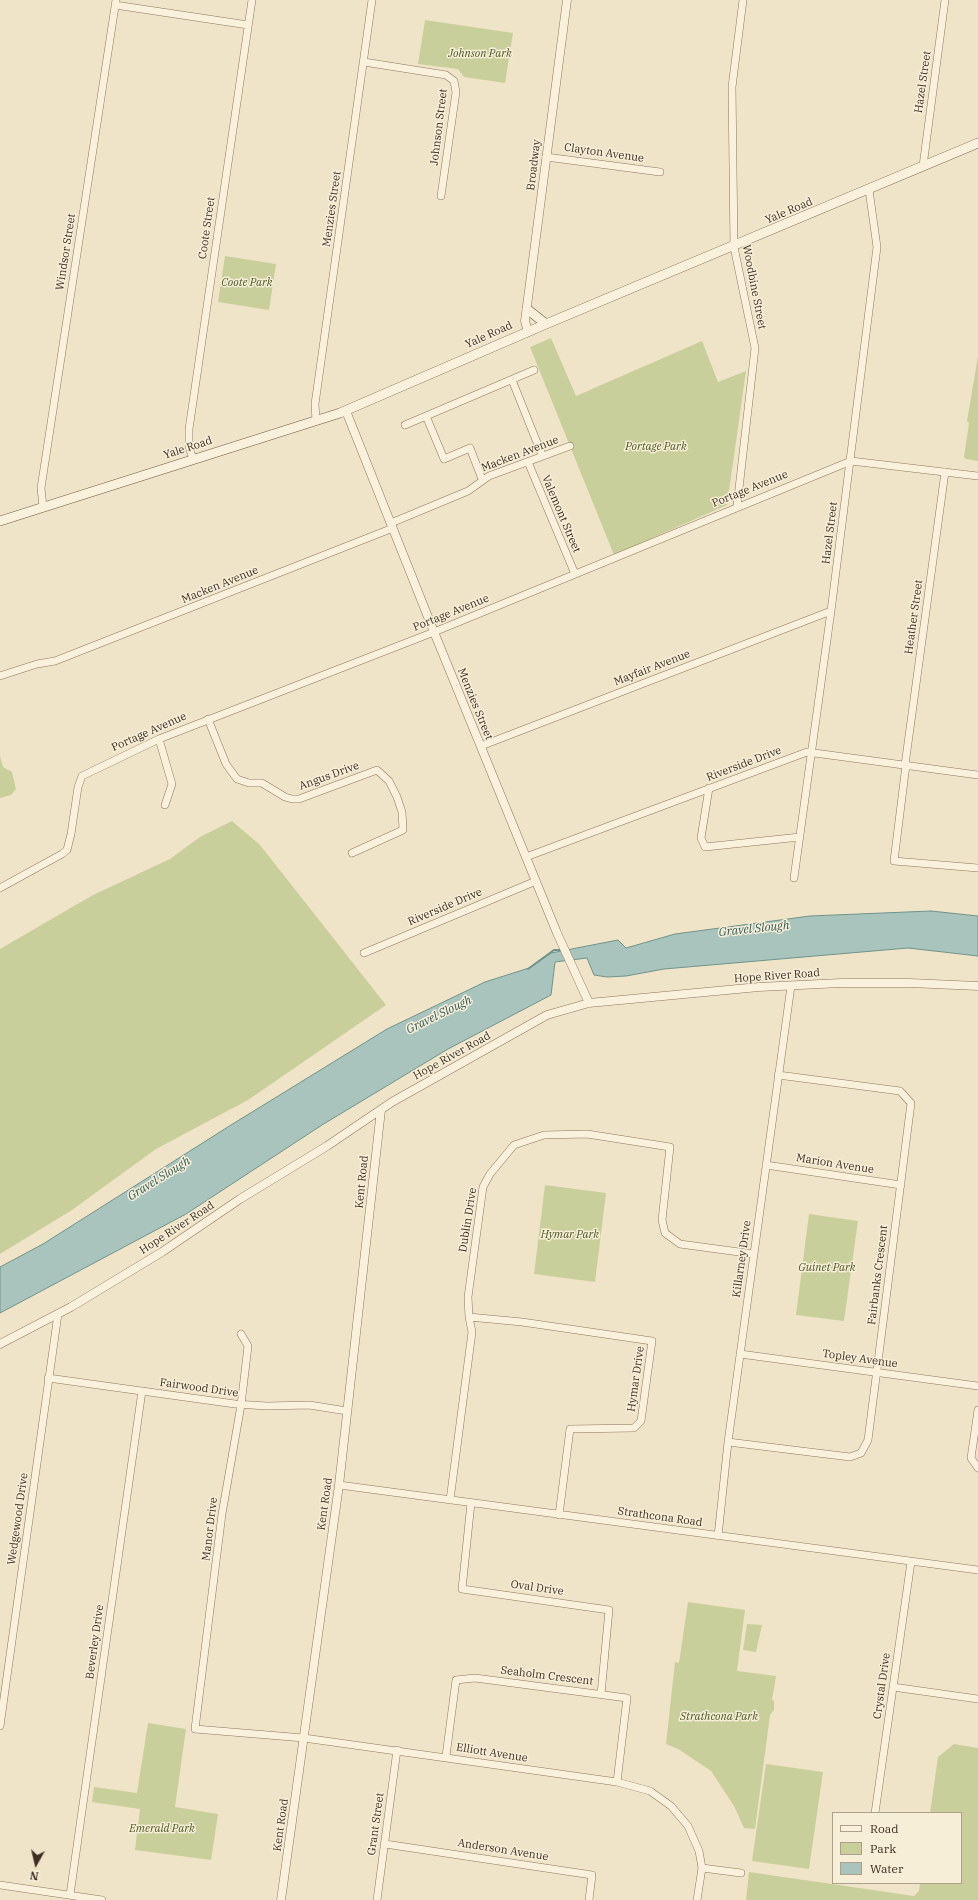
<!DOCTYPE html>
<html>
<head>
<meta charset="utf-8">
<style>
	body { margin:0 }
	#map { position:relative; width:978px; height:1900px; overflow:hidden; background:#f0e4c8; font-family:"IBM Plex Serif",serif }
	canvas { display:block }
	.legend { position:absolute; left:832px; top:1812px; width:130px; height:72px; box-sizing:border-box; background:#f7eed8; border:1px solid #ada18e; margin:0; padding:5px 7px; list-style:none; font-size:12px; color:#3d2e20 }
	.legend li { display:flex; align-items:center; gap:8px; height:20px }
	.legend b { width:20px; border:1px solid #ada18e }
	.north { position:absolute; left:16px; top:1844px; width:40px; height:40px; -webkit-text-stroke:3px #f7eed8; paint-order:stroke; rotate:188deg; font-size:11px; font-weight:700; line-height:16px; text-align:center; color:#3d2e20 }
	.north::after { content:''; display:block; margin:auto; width:14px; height:18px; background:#3d2e20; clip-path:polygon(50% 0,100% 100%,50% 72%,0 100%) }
</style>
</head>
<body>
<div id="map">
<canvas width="978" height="1900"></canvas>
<ul class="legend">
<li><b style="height:5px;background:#faf1dc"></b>Road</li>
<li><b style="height:11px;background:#c9cf9b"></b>Park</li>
<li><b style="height:11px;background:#a9c4bc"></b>Water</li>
</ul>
<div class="north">N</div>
</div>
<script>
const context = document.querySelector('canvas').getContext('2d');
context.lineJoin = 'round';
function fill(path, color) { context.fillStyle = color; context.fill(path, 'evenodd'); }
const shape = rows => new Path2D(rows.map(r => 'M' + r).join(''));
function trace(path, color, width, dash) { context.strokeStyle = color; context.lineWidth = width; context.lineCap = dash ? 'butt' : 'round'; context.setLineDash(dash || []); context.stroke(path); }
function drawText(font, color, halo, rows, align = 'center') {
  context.font = font + ' "IBM Plex Serif",serif'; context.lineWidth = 3; context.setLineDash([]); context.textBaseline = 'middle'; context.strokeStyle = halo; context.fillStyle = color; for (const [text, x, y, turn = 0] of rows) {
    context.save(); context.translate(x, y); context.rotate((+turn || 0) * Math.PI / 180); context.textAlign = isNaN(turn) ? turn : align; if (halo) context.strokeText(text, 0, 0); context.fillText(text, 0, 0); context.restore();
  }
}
const green = shape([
	[425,20,513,33,505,83,464,77,458,69,418,64],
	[225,256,276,264,269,310,218,302],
	[551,338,576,396,702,341,718,382,746,371,727,505,614,555,530,347],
	[978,356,978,461,966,459,964,457,969,423,967,421],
	[0,756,3,767,12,772,16,789,11,795,0,798],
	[232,821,260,845,386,1005,248,1100,156,1149,72,1210,0,1254,0,949,93,895,170,859,200,837],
	[545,1185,606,1193,595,1282,534,1274],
	[809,1214,858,1221,844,1321,796,1315],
	[688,1602,745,1610,737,1671,776,1676,772,1700,774,1701,774,1710,770,1715,755,1829,744,1828,734,1806,711,1771,678,1749,666,1744,675,1662,679,1663],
	[747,1624,762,1625,756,1652,743,1650],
	[148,1723,186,1729,175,1807,218,1814,211,1860,135,1850,140,1809,92,1802,94,1787,137,1793],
	[954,1744,978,1748,978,1900,746,1900,749,1872,914,1896,919,1891,920,1883,961,1883,961,1813,930,1813,938,1757],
	[766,1764,823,1772,809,1869,752,1861]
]);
const water = shape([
	[931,911,978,916,978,956,908,948,664,969,626,976,607,977,594,975,587,958,555,962,551,995,448,1049,322,1125,186,1214,0,1313,0,1267,43,1244,231,1125,387,1029,485,982,529,968,551,953,618,940,626,948,675,934,810,916,931,911]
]);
const stream = shape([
	[528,969,554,950,561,950]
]);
const minor = shape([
	[115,5,248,25],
	[364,62,446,75,454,81,456,92,441,196],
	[546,157,660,172],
	[923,166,945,0],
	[512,380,542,455],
	[426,416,444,459,470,448,482,479],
	[316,421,315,404,372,0],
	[405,425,534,370],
	[193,459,189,447,189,429,252,0],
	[528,462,575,574],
	[737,506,755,348,734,247,732,87,743,0],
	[43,507,41,488,116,0],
	[391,523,468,491,489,476,570,446],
	[0,676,37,664,55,661,393,528],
	[208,719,226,764,237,779,249,783,262,783,285,797,292,799,299,799,377,770,389,781,397,797,402,812,403,830,352,853],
	[159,739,172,784,165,805],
	[481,746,831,611],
	[905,765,945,472],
	[906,765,894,861,978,868],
	[709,788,701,838,705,847,800,837],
	[526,857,807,752,978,775],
	[794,878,831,611,877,247,869,190],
	[0,888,62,854,67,850,71,834,78,787,82,776,159,739,434,632,851,461,978,476],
	[364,953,536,881],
	[766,1165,901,1185],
	[469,1317,522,1322,652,1341,641,1421,634,1428,570,1429,559,1515],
	[241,1334,248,1346,241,1405,222,1514,195,1729,304,1738,617,1782,650,1791,671,1806,688,1826,699,1851,702,1868,741,1873],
	[740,1354,978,1386],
	[48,1378,235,1404,267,1406,309,1405,347,1411],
	[978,1410,971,1458,978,1468],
	[728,1442,850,1457,861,1453,868,1440,911,1103,900,1091,778,1075],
	[339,1485,978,1570],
	[450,1500,472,1332,469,1317,468,1297,483,1187,490,1174,514,1145,544,1135,587,1134,670,1147,662,1220,665,1233,680,1244,754,1254],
	[471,1503,462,1589,609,1610,601,1694],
	[718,1536,728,1442,791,986],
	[893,1687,978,1699],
	[0,1726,58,1314],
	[446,1756,456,1680,475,1678,627,1698,617,1782],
	[875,1813,911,1562],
	[385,1844,592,1875,589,1900],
	[0,1885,102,1900],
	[70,1895,142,1391],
	[377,1900,397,1750],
	[697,1900,702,1868]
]);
const tertiary = shape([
	[528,332,525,321,567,0],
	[346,411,434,632,557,933,589,1003],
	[0,1344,71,1307,162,1252,240,1199,327,1146,392,1102,547,1015,589,1003,759,987,841,983,910,983,978,986],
	[281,1900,339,1485,381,1110]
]);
const secondary = shape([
	[527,309,546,324],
	[0,521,340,413,546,324,978,143]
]);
const parkNames = [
	["Johnson Park",480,54],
	["Coote Park",247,283],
	["Portage Park",656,447],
	["Hymar Park",570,1235],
	["Guinet Park",827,1268],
	["Strathcona Park",719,1717],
	["Emerald Park",162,1829]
];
const streetNames = [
	["Hazel Street",923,82,-82],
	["Johnson Street",439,127,-83],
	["Clayton Avenue",604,153,8],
	["Broadway",534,165,-83],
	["Menzies Street",332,209,-82],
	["Yale Road",789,211,-23],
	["Coote Street",207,228,-82],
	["Windsor Street",66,252,-81],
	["Woodbine Street",754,287,79],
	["Yale Road",489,335,-24],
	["Yale Road",188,448,-18],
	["Macken Avenue",520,454,-21],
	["Portage Avenue",750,489,-22],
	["Valemont Street",561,514,67],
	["Hazel Street",830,533,-83],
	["Macken Avenue",220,585,-22],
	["Portage Avenue",451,613,-22],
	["Heather Street",914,617,-82],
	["Mayfair Avenue",652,668,-21],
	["Menzies Street",475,704,68],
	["Portage Avenue",149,732,-24],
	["Riverside Drive",744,764,-21],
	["Angus Drive",329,776,-20],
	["Riverside Drive",445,907,-23],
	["Hope River Road",777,976,-4],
	["Hope River Road",452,1056,-29],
	["Marion Avenue",835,1164,9],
	["Kent Road",362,1182,-84],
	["Dublin Drive",468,1220,-81],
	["Hope River Road",177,1228,-33],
	["Killarney Drive",742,1259,-82],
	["Fairbanks Crescent",878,1275,-83],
	["Topley Avenue",860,1359,8],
	["Hymar Drive",636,1379,-82],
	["Fairwood Drive",199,1388,8],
	["Kent Road",325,1504,-82],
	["Strathcona Road",660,1517,8],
	["Wedgewood Drive",18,1519,-82],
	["Manor Drive",210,1529,-83],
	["Oval Drive",537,1588,8],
	["Beverley Drive",95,1642,-82],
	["Seaholm Crescent",547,1676,7],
	["Crystal Drive",882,1686,-82],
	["Elliott Avenue",492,1753,9],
	["Grant Street",376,1824,-82],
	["Kent Road",281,1825,-82],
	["Anderson Avenue",503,1850,9]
];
const waterNames = [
	["Gravel Slough",754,929,-6],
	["Gravel Slough",439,1015,-26],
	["Gravel Slough",159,1179,-32]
];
fill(green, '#c9cf9b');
fill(water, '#a9c4bc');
trace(water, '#6f938a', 1);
trace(stream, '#6f938a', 2);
trace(minor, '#8d765c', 8);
trace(tertiary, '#8d765c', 9);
trace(secondary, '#6f573f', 10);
trace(minor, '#faf1dc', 7);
trace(tertiary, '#faf1dc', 8);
trace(secondary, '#faf1dc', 9);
drawText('italic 11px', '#4d5a26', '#f7eed8', parkNames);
drawText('11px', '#3d2e20', '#f7eed8', streetNames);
drawText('italic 12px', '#2f5d5a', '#f7eed8', waterNames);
</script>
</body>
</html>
